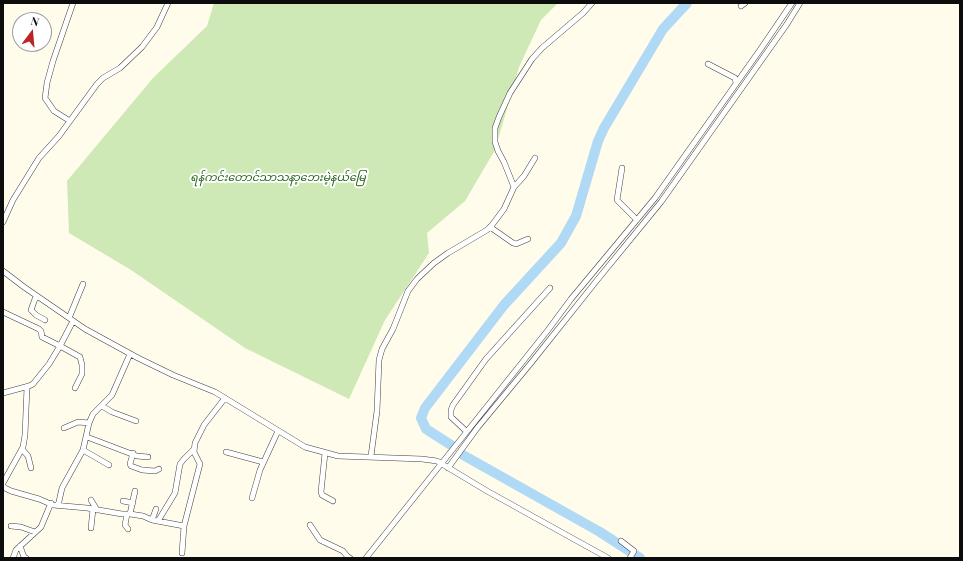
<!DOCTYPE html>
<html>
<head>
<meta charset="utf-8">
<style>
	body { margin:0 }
	#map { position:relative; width:963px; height:561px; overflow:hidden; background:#fffceb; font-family:"Playfair Display",serif }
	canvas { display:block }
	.frame { position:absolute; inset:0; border:4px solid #0c0c0c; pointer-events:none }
	.north { position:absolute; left:12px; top:12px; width:40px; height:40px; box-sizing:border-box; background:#fff; border:1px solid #9e9e9e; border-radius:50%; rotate:16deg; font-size:11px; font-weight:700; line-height:16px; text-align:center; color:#0c0c0c }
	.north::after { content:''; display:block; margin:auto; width:14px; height:18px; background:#bb2526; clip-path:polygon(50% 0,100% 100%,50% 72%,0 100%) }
</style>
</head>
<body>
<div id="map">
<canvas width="963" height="561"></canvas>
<div class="frame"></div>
<div class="north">N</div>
</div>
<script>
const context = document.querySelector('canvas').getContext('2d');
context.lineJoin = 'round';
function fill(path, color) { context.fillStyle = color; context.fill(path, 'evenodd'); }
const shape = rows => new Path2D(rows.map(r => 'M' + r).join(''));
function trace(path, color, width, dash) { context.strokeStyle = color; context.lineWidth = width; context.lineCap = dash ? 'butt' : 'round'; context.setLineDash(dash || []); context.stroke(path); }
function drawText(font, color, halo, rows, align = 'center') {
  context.font = font + ' "Playfair Display","Noto Sans Myanmar",serif'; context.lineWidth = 4; context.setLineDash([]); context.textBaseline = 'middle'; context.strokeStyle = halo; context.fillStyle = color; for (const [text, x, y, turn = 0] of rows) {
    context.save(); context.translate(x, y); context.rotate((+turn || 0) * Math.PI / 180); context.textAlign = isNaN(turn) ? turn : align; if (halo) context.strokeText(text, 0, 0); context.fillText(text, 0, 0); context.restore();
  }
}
const green = shape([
	[214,3,558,3,541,20,519,67,495,150,465,201,427,233,429,253,385,320,349,399,245,348,131,270,69,233,67,181,153,78,207,26]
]);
const river = shape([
	[451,445,426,429,421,418,425,408,504,305,561,243,576,216,598,141,604,128,663,29,687,3],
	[463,455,600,532,640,558]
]);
const minor = shape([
	[741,6,745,3],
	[708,64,735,78,736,83],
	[70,121,54,111,45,98,47,83,53,61,73,3],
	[622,168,617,200,637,220],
	[514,187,524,176,535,158],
	[3,222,13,200,39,158,59,136,97,84,103,78,120,68,142,47,157,27,168,3],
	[490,227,513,243,516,244,528,239],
	[3,271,24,287,85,329,138,358,173,375,215,392,305,447,338,456,422,459,437,461,487,491,608,558],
	[36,296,31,310,36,315,45,320],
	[3,312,39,329,41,331,42,337,60,346,80,357,82,365,82,374,75,388],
	[69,318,83,284],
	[3,393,29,386,33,384,49,364,60,346,73,321],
	[102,406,112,412,136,421],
	[64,428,78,422,89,423],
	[466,431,451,417,451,410,453,405,486,359,550,288],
	[87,437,137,456,148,457],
	[22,449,28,456,31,468],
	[83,450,109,465],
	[226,452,263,462],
	[133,453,130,464,131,466,142,470,155,471,159,469],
	[325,453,321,492,322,495,333,501],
	[371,456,377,411,379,360,382,349,393,329,408,291,417,279,434,263,448,253,487,230,492,225,504,209,514,187,504,162,498,151,495,142,495,128,499,117,510,93,532,59,542,48,583,13,592,3],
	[448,468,478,427,531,363,598,279,661,202,787,24,800,3],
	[3,483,23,447,25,435,27,387],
	[3,486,5,488,11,491,39,499,53,505,87,508,122,514,130,514,143,516,152,520,184,526,200,464,194,452,195,443,204,425,225,398],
	[252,498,260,470,278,431],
	[91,500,97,510],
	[123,501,133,503],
	[58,506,62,488,83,450,89,423,93,414,112,395,130,354],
	[127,514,125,525,128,529],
	[130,514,135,491],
	[152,520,156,509],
	[158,521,175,493,180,464,184,459,194,449],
	[310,525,320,540,343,551,347,556,350,558],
	[11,526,21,527,35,532],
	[91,528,93,509],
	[621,541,634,551,630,558],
	[20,546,24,557,26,558],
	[182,553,184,526],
	[13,558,16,550,41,527,51,503],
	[366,558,548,330,571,299,655,198,760,50,792,3]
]);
const parkNames = [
	["ရန်ကင်းတောင်သာသနာ့ဘေးမဲ့နယ်မြေ",278,178]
];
fill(green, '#cee8b6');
trace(river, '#b0d9f6', 10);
trace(minor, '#3f3f3f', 6);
trace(minor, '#fff', 5);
drawText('italic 11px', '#28631d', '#fff', parkNames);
</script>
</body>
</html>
